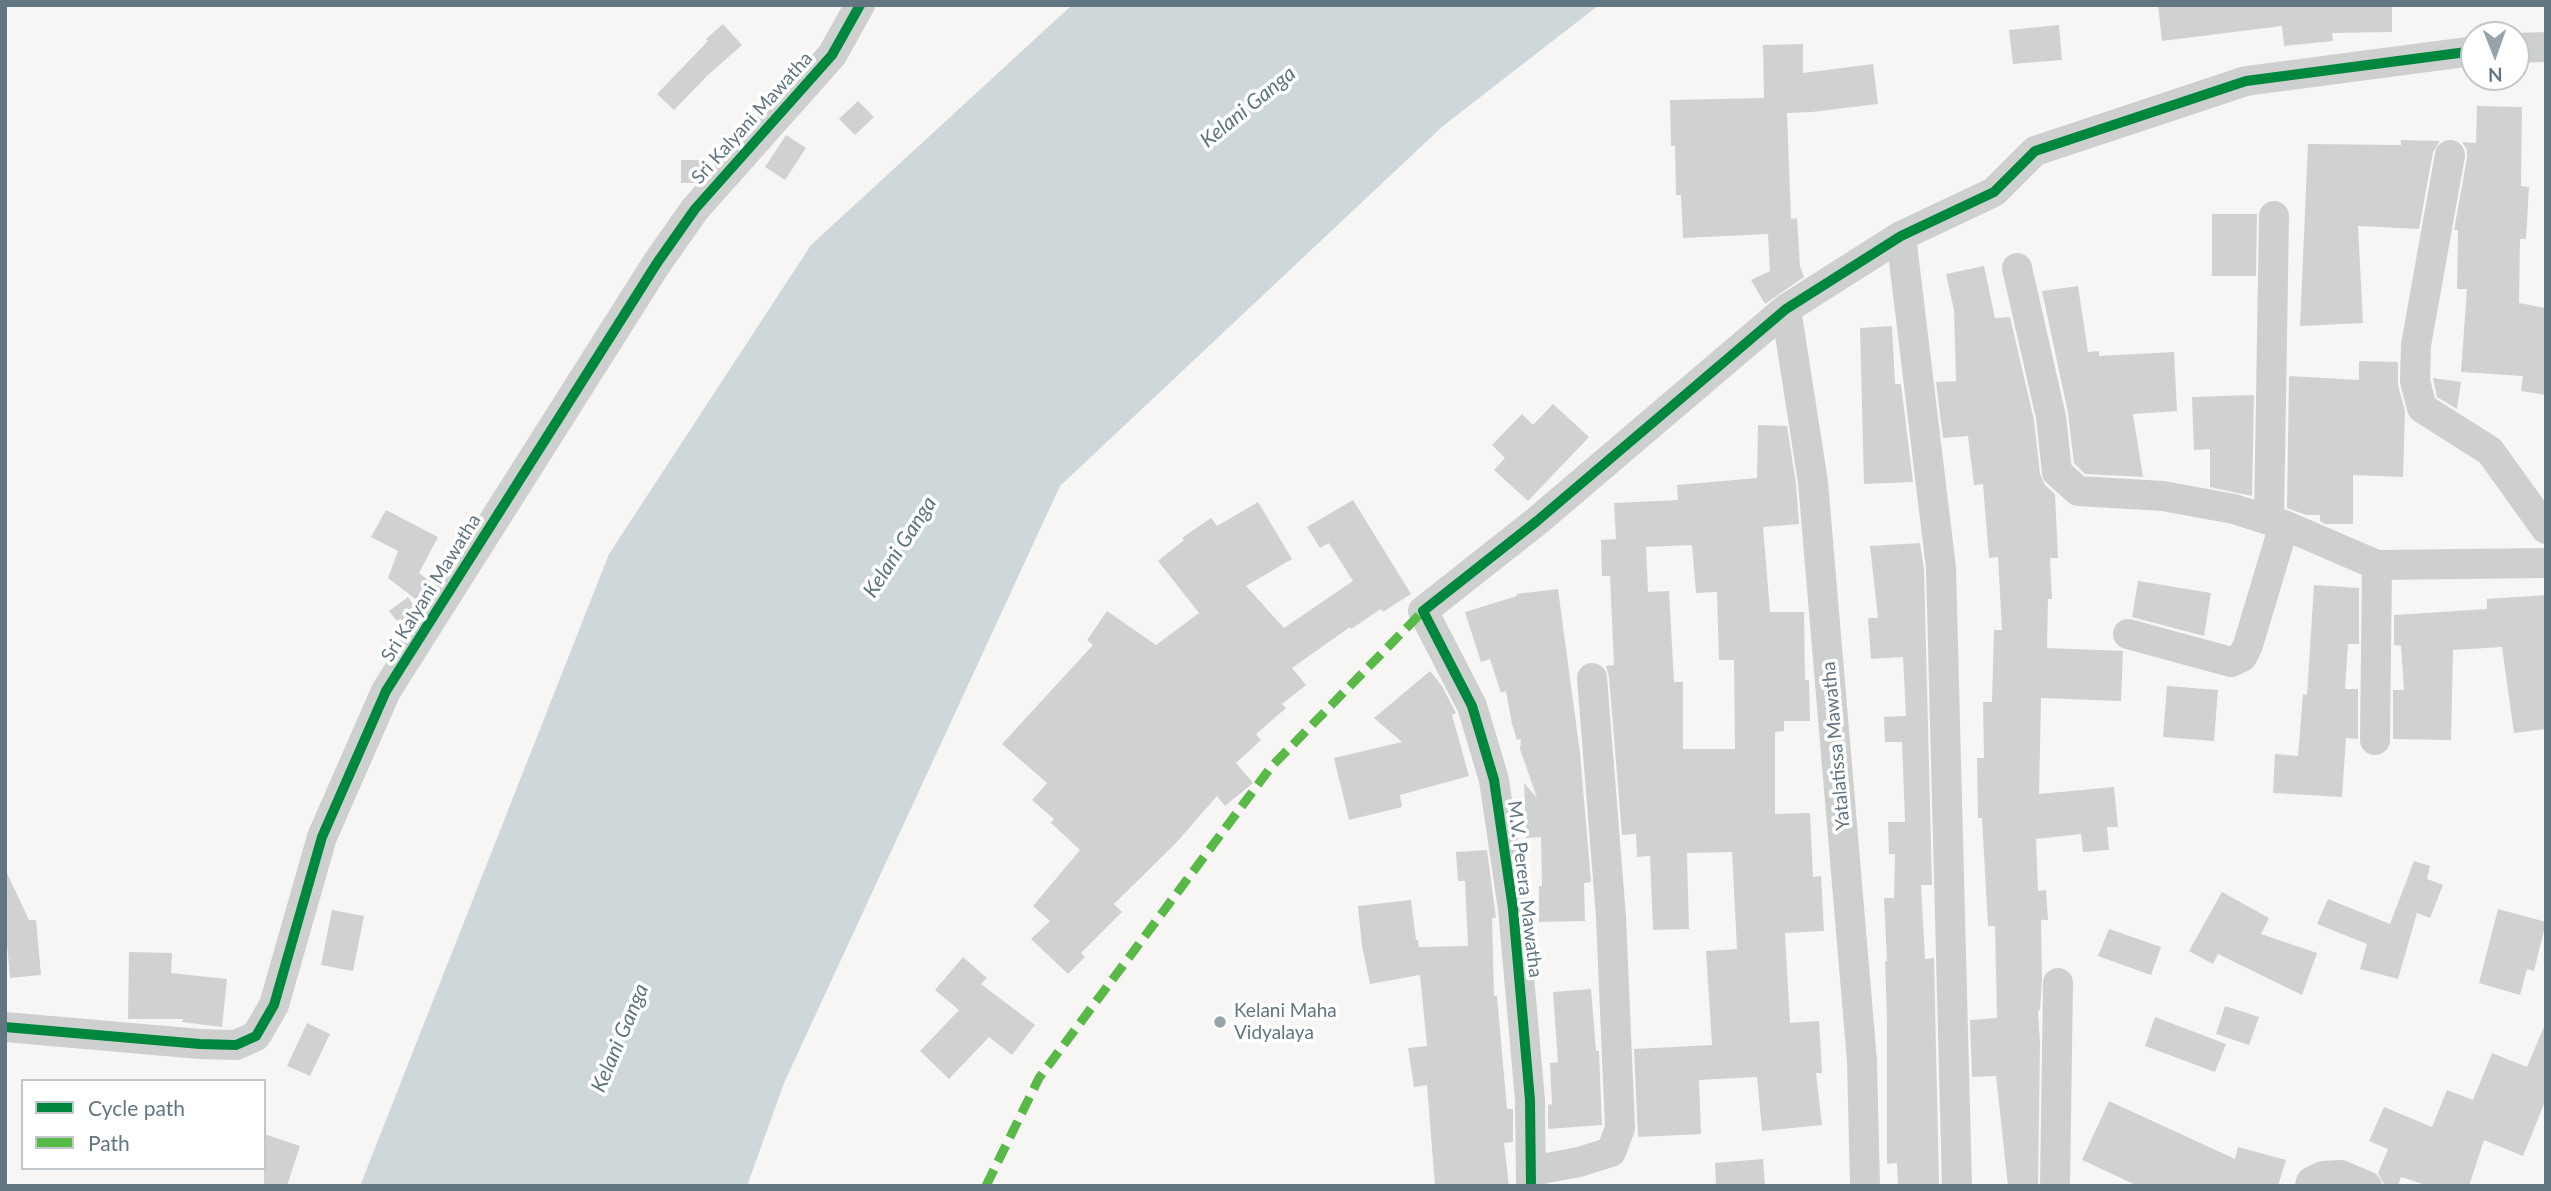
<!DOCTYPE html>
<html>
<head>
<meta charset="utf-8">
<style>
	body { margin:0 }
	#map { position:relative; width:2551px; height:1191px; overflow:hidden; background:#f7f6f5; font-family:Lato,sans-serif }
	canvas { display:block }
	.frame { position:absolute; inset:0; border:7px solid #617681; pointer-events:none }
	.legend { position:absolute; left:21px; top:1079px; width:245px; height:91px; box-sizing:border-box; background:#fff; border:2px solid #c0c8cd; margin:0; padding:9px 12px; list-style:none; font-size:21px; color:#617681 }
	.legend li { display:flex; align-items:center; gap:14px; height:35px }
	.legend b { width:35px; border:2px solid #c0c8cd }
	.north { position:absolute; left:2460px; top:21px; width:70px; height:70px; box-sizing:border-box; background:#fff; border:2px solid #c0c8cd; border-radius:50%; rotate:179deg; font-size:19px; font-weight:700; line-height:28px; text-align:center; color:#617681 }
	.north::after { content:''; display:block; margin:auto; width:24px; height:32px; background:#96a3aa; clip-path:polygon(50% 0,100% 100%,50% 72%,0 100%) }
</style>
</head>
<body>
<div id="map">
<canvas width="2551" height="1191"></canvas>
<div class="frame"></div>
<ul class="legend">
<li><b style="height:9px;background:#00873e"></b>Cycle path</li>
<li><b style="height:9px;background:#58b947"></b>Path</li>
</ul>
<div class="north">N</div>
</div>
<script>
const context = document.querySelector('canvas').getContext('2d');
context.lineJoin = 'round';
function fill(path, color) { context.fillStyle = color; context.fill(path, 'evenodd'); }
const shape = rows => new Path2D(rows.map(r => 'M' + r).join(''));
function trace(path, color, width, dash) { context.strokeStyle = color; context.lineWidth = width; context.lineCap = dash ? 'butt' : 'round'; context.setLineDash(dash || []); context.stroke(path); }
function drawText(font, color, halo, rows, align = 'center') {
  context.font = font + ' Lato,sans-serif'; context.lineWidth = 7; context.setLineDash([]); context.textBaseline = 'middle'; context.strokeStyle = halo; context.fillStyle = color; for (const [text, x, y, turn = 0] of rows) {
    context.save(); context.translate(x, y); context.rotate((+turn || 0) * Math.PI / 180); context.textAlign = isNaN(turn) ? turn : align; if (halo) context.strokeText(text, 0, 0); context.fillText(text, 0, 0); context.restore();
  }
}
const water = shape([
	[1072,5,1599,5,1443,126,1060,486,784,1083,747,1186,360,1186,609,554,811,245]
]);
const building = shape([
	[2158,5,2392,5,2392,32,2332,33,2333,41,2284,46,2282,26,2162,41],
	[723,24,742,45,708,75,674,110,657,94,708,41,706,39],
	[2059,25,2062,60,2013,64,2009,30],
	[1803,44,1803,73,1873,64,1878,104,1812,112,1787,113,1791,219,1797,218,1800,266,1804,277,1765,304,1751,280,1770,271,1768,234,1683,238,1681,195,1676,195,1675,146,1671,146,1670,100,1764,98,1763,45],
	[858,101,874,117,855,135,839,119],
	[2477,106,2522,107,2521,186,2529,187,2526,239,2520,239,2519,303,2546,308,2546,395,2521,391,2523,376,2461,372,2467,289,2457,289,2458,230,2454,230,2467,158,2467,150,2462,142,2476,143],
	[786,135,806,148,785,180,765,167],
	[2401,140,2440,141,2433,152,2419,229,2358,226,2363,323,2300,326,2308,144,2401,145],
	[681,160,707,160,707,170,694,183,681,183],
	[2212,214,2257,214,2256,276,2212,276],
	[1984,266,1995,318,2010,317,2034,420,2040,474,2045,485,2055,494,2058,558,2050,558,2052,599,2048,599,2047,648,2123,651,2121,701,2041,698,2039,794,2114,787,2118,827,2107,827,2109,850,2083,852,2081,834,2036,839,2038,891,2046,890,2048,920,2041,920,2042,979,2040,1010,2038,1011,2040,1044,2038,1186,2008,1186,1996,1076,1972,1077,1970,1020,1997,1018,1995,926,1988,926,1982,818,1978,818,1977,758,1984,758,1983,702,1992,702,1994,630,2002,630,1998,557,1989,558,1983,484,1974,485,1968,436,1943,438,1936,382,1956,381,1954,310,1946,274],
	[2078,286,2088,352,2099,351,2099,356,2174,352,2177,411,2133,414,2143,477,2085,474,2074,463,2068,413,2042,291],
	[1892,326,1895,384,1901,384,1913,482,1864,484,1860,328],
	[2359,361,2398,362,2398,385,2405,411,2403,477,2353,475,2353,524,2325,524,2320,521,2320,515,2306,515,2287,508,2289,376,2359,380],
	[2433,378,2461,382,2457,409,2437,397],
	[2254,395,2252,496,2210,487,2210,449,2194,450,2192,397],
	[1553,404,1589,437,1528,501,1494,470,1505,458,1492,445,1522,414,1533,425],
	[1758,425,1787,426,1796,484,1799,524,1763,527,1770,612,1804,612,1805,680,1809,680,1810,721,1784,721,1784,731,1775,732,1775,814,1810,813,1813,877,1821,876,1824,931,1785,933,1790,1023,1819,1021,1822,1073,1816,1073,1822,1125,1762,1131,1757,1077,1699,1080,1701,1134,1638,1137,1634,1049,1712,1045,1706,951,1737,949,1732,852,1687,853,1689,929,1653,930,1650,856,1637,857,1636,834,1622,835,1609,677,1606,666,1614,665,1610,576,1602,576,1601,540,1616,539,1614,503,1678,500,1677,485,1757,478],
	[1692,545,1696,593,1717,592,1719,660,1734,660,1735,749,1683,749,1683,682,1674,682,1669,591,1648,592,1646,547],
	[1353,500,1411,594,1383,612,1381,609,1351,629,1350,627,1292,668,1306,685,1282,704,1286,708,1256,734,1261,740,1236,763,1253,783,1225,806,1217,796,1176,843,1114,904,1122,912,1081,953,1085,957,1068,974,1031,939,1050,921,1033,906,1080,850,1051,823,1054,819,1032,800,1047,783,1002,744,1093,645,1087,640,1107,611,1156,645,1199,613,1158,561,1184,540,1182,538,1211,518,1217,526,1258,502,1292,559,1246,586,1284,628,1353,581,1329,543,1320,548,1307,527],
	[386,510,438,537,419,573,432,583,418,601,388,578,398,551,371,537],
	[1920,543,1924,569,1932,885,1921,885,1925,959,1934,958,1939,1186,1898,1186,1897,1163,1887,1164,1887,1020,1885,961,1887,961,1884,898,1894,898,1895,854,1889,854,1888,822,1905,822,1902,742,1885,742,1884,717,1906,716,1903,657,1871,659,1868,618,1878,618,1870,546],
	[2138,581,2211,593,2204,636,2132,617],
	[2314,585,2359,588,2359,644,2348,644,2345,689,2358,689,2358,739,2346,738,2342,797,2273,793,2275,754,2298,756,2303,694,2307,695],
	[1558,589,1580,753,1591,882,1584,883,1585,921,1539,922,1539,886,1542,886,1541,837,1526,838,1524,783,1537,798,1520,749,1521,739,1517,740,1512,724,1506,691,1501,693,1490,659,1481,662,1465,612,1517,596,1516,594],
	[2546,595,2546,729,2514,733,2502,647,2453,650,2451,740,2393,739,2393,690,2404,690,2401,646,2394,645,2394,615,2487,609,2487,599],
	[408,597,417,610,404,630,389,611],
	[1430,671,1442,686,1456,713,1452,715,1469,776,1400,795,1402,807,1349,820,1334,758,1402,742,1374,718],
	[2167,686,2218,690,2214,741,2163,737],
	[1487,850,1496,918,1492,918,1494,996,1497,996,1507,1109,1513,1109,1513,1142,1504,1143,1509,1186,1435,1186,1427,1085,1414,1087,1408,1048,1427,1046,1420,975,1370,984,1362,946,1358,906,1411,900,1416,940,1418,940,1419,947,1468,946,1465,881,1458,881,1456,852],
	[2414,861,2430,866,2427,879,2443,885,2430,918,2417,913,2398,979,2360,969,2367,944,2317,924,2328,899,2390,924],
	[5,869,29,920,36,920,41,975,10,978,5,920],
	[2222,892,2269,918,2261,934,2317,953,2302,995,2218,954,2213,964,2189,951],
	[2498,909,2546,922,2534,971,2527,969,2520,995,2479,983],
	[332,910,364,916,353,971,321,965],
	[2109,929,2161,947,2151,975,2098,956],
	[129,952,172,953,171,973,227,979,222,1027,182,1022,183,1019,128,1019],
	[963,957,987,978,981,984,1035,1025,1012,1055,989,1037,949,1079,920,1051,959,1010,935,990],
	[1591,989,1596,1051,1599,1051,1602,1125,1548,1129,1548,1105,1552,1104,1550,1063,1558,1062,1553,992],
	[2225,1006,2259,1017,2249,1045,2216,1034],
	[2155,1017,2226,1044,2215,1072,2145,1046],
	[2546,1022,2546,1099,2523,1156,2484,1140,2469,1186,2429,1186,2401,1177,2398,1186,2384,1184,2378,1173,2388,1149,2369,1141,2384,1107,2432,1127,2447,1090,2473,1100,2492,1053,2527,1067],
	[307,1023,330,1034,310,1076,287,1066],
	[2109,1101,2235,1159,2238,1147,2286,1160,2278,1186,2138,1186,2082,1160],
	[264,1134,300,1146,287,1186,264,1186],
	[1763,1159,1765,1186,1716,1186,1715,1163]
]);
const street = shape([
	[2516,48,2546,47],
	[2450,155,2416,345,2415,381,2422,408,2490,451,2546,529],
	[1901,236,1941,568,1957,1186],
	[2017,268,2051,417,2057,472,2078,491,2163,496,2234,509,2284,525,2377,565,2546,563],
	[1786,309,1813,482,1862,1061,1865,1186],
	[2269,520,2274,216],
	[2128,634,2231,662,2242,657,2248,645,2284,525],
	[2375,740,2377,565],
	[5,1027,200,1044,236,1045,256,1036,274,1005,322,837,386,691,657,263,695,209,832,55,860,5],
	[1531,1171,1579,1162,1611,1152,1620,1128,1611,917,1592,678],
	[1531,1186,1530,1100,1513,909,1494,780,1472,706,1423,611,1537,521,1786,309,1901,236,1994,192,2035,151,2246,81,2474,51],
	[2055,1186,2058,983],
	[2310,1186,2311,1182,2323,1176,2341,1175,2367,1186]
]);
const quiet = shape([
	[986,1186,1039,1078,1271,767,1423,611]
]);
const cycleway = shape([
	[5,1027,200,1044,236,1045,256,1036,274,1005,322,837,386,691,657,263,695,209,832,55,860,5],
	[1531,1186,1530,1100,1513,909,1494,780,1472,706,1423,611,1537,521,1786,309,1901,236,1994,192,2035,151,2246,81,2474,51]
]);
const markers = [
	[1220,1022,7,"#96a3aa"]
];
const streetNames = [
	["Sri Kalyani Mawatha",752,118,-48],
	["Sri Kalyani Mawatha",431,588,-58],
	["Yatalatissa Mawatha",1836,746,-95],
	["M.V. Perera Mawatha",1525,889,83]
];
const poiNames = [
	["Kelani Maha",1234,1011],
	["Vidyalaya",1234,1033]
];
const waterNames = [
	["Kelani Ganga",1248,107,-39],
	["Kelani Ganga",900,547,-57],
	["Kelani Ganga",620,1038,-67]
];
fill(water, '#ced7d9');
fill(building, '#d0d2d2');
trace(street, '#ced0d0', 30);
trace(quiet, '#58b947', 9, [18, 9]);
trace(cycleway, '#00873e', 10);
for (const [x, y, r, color] of markers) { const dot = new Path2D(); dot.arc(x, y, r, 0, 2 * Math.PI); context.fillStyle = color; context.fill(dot); trace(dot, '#fff', 2.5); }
drawText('19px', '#617681', '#fff', streetNames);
drawText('19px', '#617681', '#fff', poiNames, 'left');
drawText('italic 21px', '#5c767c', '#fff', waterNames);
</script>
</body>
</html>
